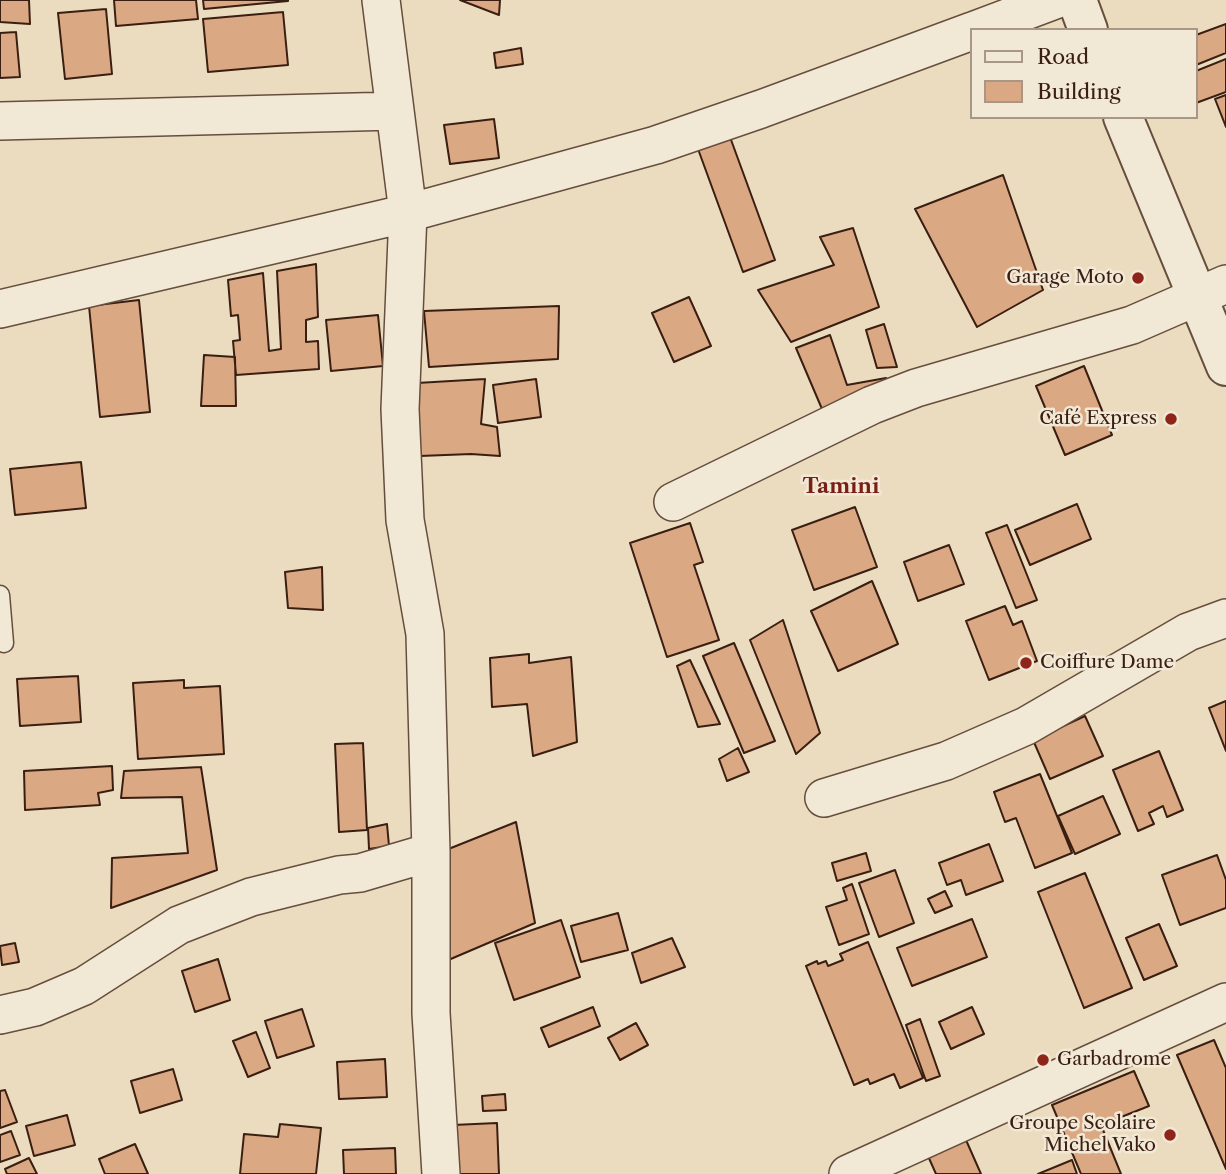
<!DOCTYPE html>
<html>
<head>
<meta charset="utf-8">
<style>
	body { margin:0 }
	#map { position:relative; width:1226px; height:1174px; overflow:hidden; background:#ebdcc0; font-family:"Libre Caslon Text",serif }
	canvas { display:block }
	.legend { position:absolute; left:970px; top:28px; width:228px; height:91px; box-sizing:border-box; background:#f2e8d6; border:2px solid #a89787; margin:0; padding:9px 12px; list-style:none; font-size:21px; color:#3a1e11 }
	.legend li { display:flex; align-items:center; gap:14px; height:35px }
	.legend b { width:35px; border:2px solid #a89787 }
</style>
</head>
<body>
<div id="map">
<canvas width="1226" height="1174"></canvas>
<ul class="legend">
<li><b style="height:9px;background:#f2e8d6"></b>Road</li>
<li><b style="height:19px;background:#dba884"></b>Building</li>
</ul>
</div>
<script>
const context = document.querySelector('canvas').getContext('2d');
context.lineJoin = 'round';
function fill(path, color) { context.fillStyle = color; context.fill(path, 'evenodd'); }
const shape = rows => new Path2D(rows.map(r => 'M' + r).join(''));
function trace(path, color, width, dash) { context.strokeStyle = color; context.lineWidth = width; context.lineCap = dash ? 'butt' : 'round'; context.setLineDash(dash || []); context.stroke(path); }
function drawText(font, color, halo, rows, align = 'center') {
  context.font = font + ' "Libre Caslon Text",serif'; context.lineWidth = 5; context.setLineDash([]); context.textBaseline = 'middle'; context.strokeStyle = halo; context.fillStyle = color; for (const [text, x, y, turn = 0] of rows) {
    context.save(); context.translate(x, y); context.rotate((+turn || 0) * Math.PI / 180); context.textAlign = isNaN(turn) ? turn : align; if (halo) context.strokeText(text, 0, 0); context.fillText(text, 0, 0); context.restore();
  }
}
const building = shape([
	[0,0,29,0,30,24,0,22,0,0],
	[114,0,196,0,198,19,116,26,114,0],
	[203,0,288,0,288,1,204,9,203,0],
	[460,0,500,0,499,15,460,0],
	[106,9,112,74,65,79,58,13,106,9],
	[283,12,288,65,208,72,203,19,283,12],
	[1226,24,1226,53,1196,65,1196,35,1226,24],
	[16,32,20,77,0,78,0,33,16,32],
	[521,48,523,64,496,68,494,53,521,48],
	[1226,59,1226,92,1196,103,1196,71,1226,59],
	[1226,95,1226,127,1215,99,1226,95],
	[494,119,499,158,450,164,444,125,494,119],
	[730,137,775,260,743,272,698,149,730,137],
	[1003,175,1043,290,977,327,915,209,1003,175],
	[853,228,879,307,791,342,758,290,834,265,820,237,853,228],
	[316,264,318,317,306,320,306,342,318,341,319,369,236,375,233,341,240,340,238,315,231,316,228,280,263,273,269,351,281,349,277,271,316,264],
	[689,297,711,346,674,362,652,313,689,297],
	[139,300,150,412,100,417,89,306,139,300],
	[559,306,558,359,429,367,424,311,559,306],
	[378,315,383,366,331,371,326,320,378,315],
	[884,324,897,367,877,368,866,330,884,324],
	[830,335,847,385,886,378,888,389,822,409,796,348,830,335],
	[204,355,235,357,236,406,201,406,204,355],
	[1084,366,1112,435,1065,455,1036,386,1084,366],
	[485,379,481,424,497,427,500,456,471,454,420,456,417,383,485,379],
	[536,379,541,417,498,423,493,385,536,379],
	[81,462,86,508,15,515,10,469,81,462],
	[1077,504,1091,539,1030,565,1015,530,1077,504],
	[855,507,877,567,814,590,792,530,855,507],
	[690,523,703,562,694,565,719,640,667,657,630,543,690,523],
	[1007,525,1037,600,1016,608,986,533,1007,525],
	[949,545,964,584,918,601,904,562,949,545],
	[322,567,323,610,288,608,285,572,322,567],
	[872,581,898,644,838,671,811,611,872,581],
	[1005,606,1013,625,1022,621,1037,661,989,680,966,621,1005,606],
	[783,620,820,733,796,754,750,640,783,620],
	[734,643,775,741,744,753,703,656,734,643],
	[529,654,529,663,571,657,577,742,533,756,527,704,492,707,490,658,529,654],
	[690,660,720,724,698,727,677,666,690,660],
	[78,676,81,722,20,726,17,679,78,676],
	[184,680,184,688,220,686,224,754,138,759,133,683,184,680],
	[1226,701,1226,751,1209,708,1226,701],
	[1085,716,1103,756,1050,779,1033,740,1085,716],
	[363,743,367,830,339,832,335,744,363,743],
	[738,748,749,772,727,781,719,759,738,748],
	[1159,751,1183,810,1167,817,1163,806,1149,813,1154,824,1138,831,1113,770,1159,751],
	[112,766,113,790,98,793,100,805,25,810,24,771,112,766],
	[201,767,217,870,111,908,112,858,188,853,182,797,121,798,124,771,201,767],
	[1040,774,1072,853,1035,868,1016,818,1005,822,994,792,1040,774],
	[1103,796,1120,834,1075,854,1058,816,1103,796],
	[516,822,535,923,446,961,441,852,516,822],
	[387,824,389,846,369,849,368,828,387,824],
	[989,844,1003,881,966,895,961,880,947,885,939,863,989,844],
	[866,853,871,871,837,881,832,863,866,853],
	[1217,855,1226,880,1226,908,1180,925,1162,875,1217,855],
	[895,870,914,923,879,937,859,883,895,870],
	[1085,873,1132,988,1084,1008,1038,892,1085,873],
	[852,884,869,934,839,945,826,907,847,900,843,888,852,884],
	[945,891,952,906,935,913,928,899,945,891],
	[618,913,628,950,581,962,571,926,618,913],
	[972,919,987,957,912,986,897,948,972,919],
	[561,920,580,977,514,1000,495,943,561,920],
	[1159,924,1177,966,1144,980,1126,938,1159,924],
	[672,938,685,967,641,983,632,953,672,938],
	[868,942,923,1078,900,1088,894,1074,870,1084,868,1079,854,1085,806,966,817,961,818,964,826,961,828,966,843,960,840,954,868,942],
	[15,943,19,962,2,965,0,946,15,943],
	[218,959,230,1000,195,1012,182,971,218,959],
	[593,1007,600,1026,549,1047,541,1028,593,1007],
	[972,1007,984,1034,951,1049,939,1022,972,1007],
	[302,1009,314,1046,277,1058,265,1021,302,1009],
	[920,1019,940,1076,926,1081,906,1025,920,1019],
	[636,1023,648,1045,620,1060,608,1038,636,1023],
	[256,1032,270,1068,248,1077,233,1041,256,1032],
	[1214,1040,1226,1068,1226,1169,1177,1055,1214,1040],
	[385,1059,387,1097,339,1099,337,1062,385,1059],
	[173,1069,182,1100,140,1113,131,1081,173,1069],
	[1134,1071,1149,1106,1101,1125,1121,1174,1081,1174,1052,1105,1134,1071],
	[5,1090,17,1122,0,1128,0,1091,5,1090],
	[505,1094,506,1110,483,1111,482,1096,505,1094],
	[67,1115,75,1145,34,1156,26,1126,67,1115],
	[497,1123,499,1174,455,1174,453,1125,497,1123],
	[280,1124,321,1128,316,1174,240,1174,244,1134,278,1137,280,1124],
	[11,1131,20,1155,0,1162,0,1135,11,1131],
	[966,1140,981,1174,936,1174,928,1156,966,1140],
	[135,1144,148,1174,105,1174,99,1159,135,1144],
	[395,1148,396,1174,344,1174,343,1150,395,1148],
	[29,1158,37,1174,7,1174,5,1169,29,1158],
	[1072,1160,1077,1174,1038,1174,1072,1160]
]);
const service = shape([
	[0,595,4,643]
]);
const minor = shape([
	[381,0,408,213,400,409,405,520,425,634,431,852,431,1013,441,1174],
	[975,30,1055,0],
	[0,121,395,111],
	[0,309,408,213,656,145,761,109,972,31],
	[673,502,872,405,916,388,1132,325,1226,284],
	[824,798,946,761,1026,726,1188,632,1226,618],
	[0,1015,35,1007,84,986,179,925,251,897,339,875,360,873,431,852],
	[848,1174,1226,1002]
]);
const tertiary = shape([
	[1077,0,1088,30],
	[1123,117,1226,366]
]);
const markers = [
	[1138,278,7,"#8f2418"],
	[1171,419,7,"#8f2418"],
	[1026,663,7,"#8f2418"],
	[1043,1060,7,"#8f2418"],
	[1170,1135,7,"#8f2418"]
];
const poiNames = [
	["Garage Moto",1124,278],
	["Café Express",1157,419],
	["Coiffure Dame",1040,663,"left"],
	["Garbadrome",1057,1060,"left"],
	["Groupe Scolaire",1156,1124],
	["Michel Vako",1156,1146]
];
const neighbourhoodNames = [
	["Tamini",841,487]
];
fill(building, '#dba884');
trace(building, '#3a1e11', 2);
trace(service, '#664e3d', 21);
trace(minor, '#664e3d', 40);
trace(tertiary, '#664e3d', 42);
trace(service, '#f2e8d6', 18);
trace(minor, '#f2e8d6', 37);
trace(tertiary, '#f2e8d6', 38);
for (const [x, y, r, color] of markers) { const dot = new Path2D(); dot.arc(x, y, r, 0, 2 * Math.PI); context.fillStyle = color; context.fill(dot); trace(dot, '#f2e8d6', 2.5); }
drawText('19px', '#3a1e11', '#f2e8d6', poiNames, 'right');
drawText('bold 21px', '#7a1f14', '#f2e8d6', neighbourhoodNames);
</script>
</body>
</html>
